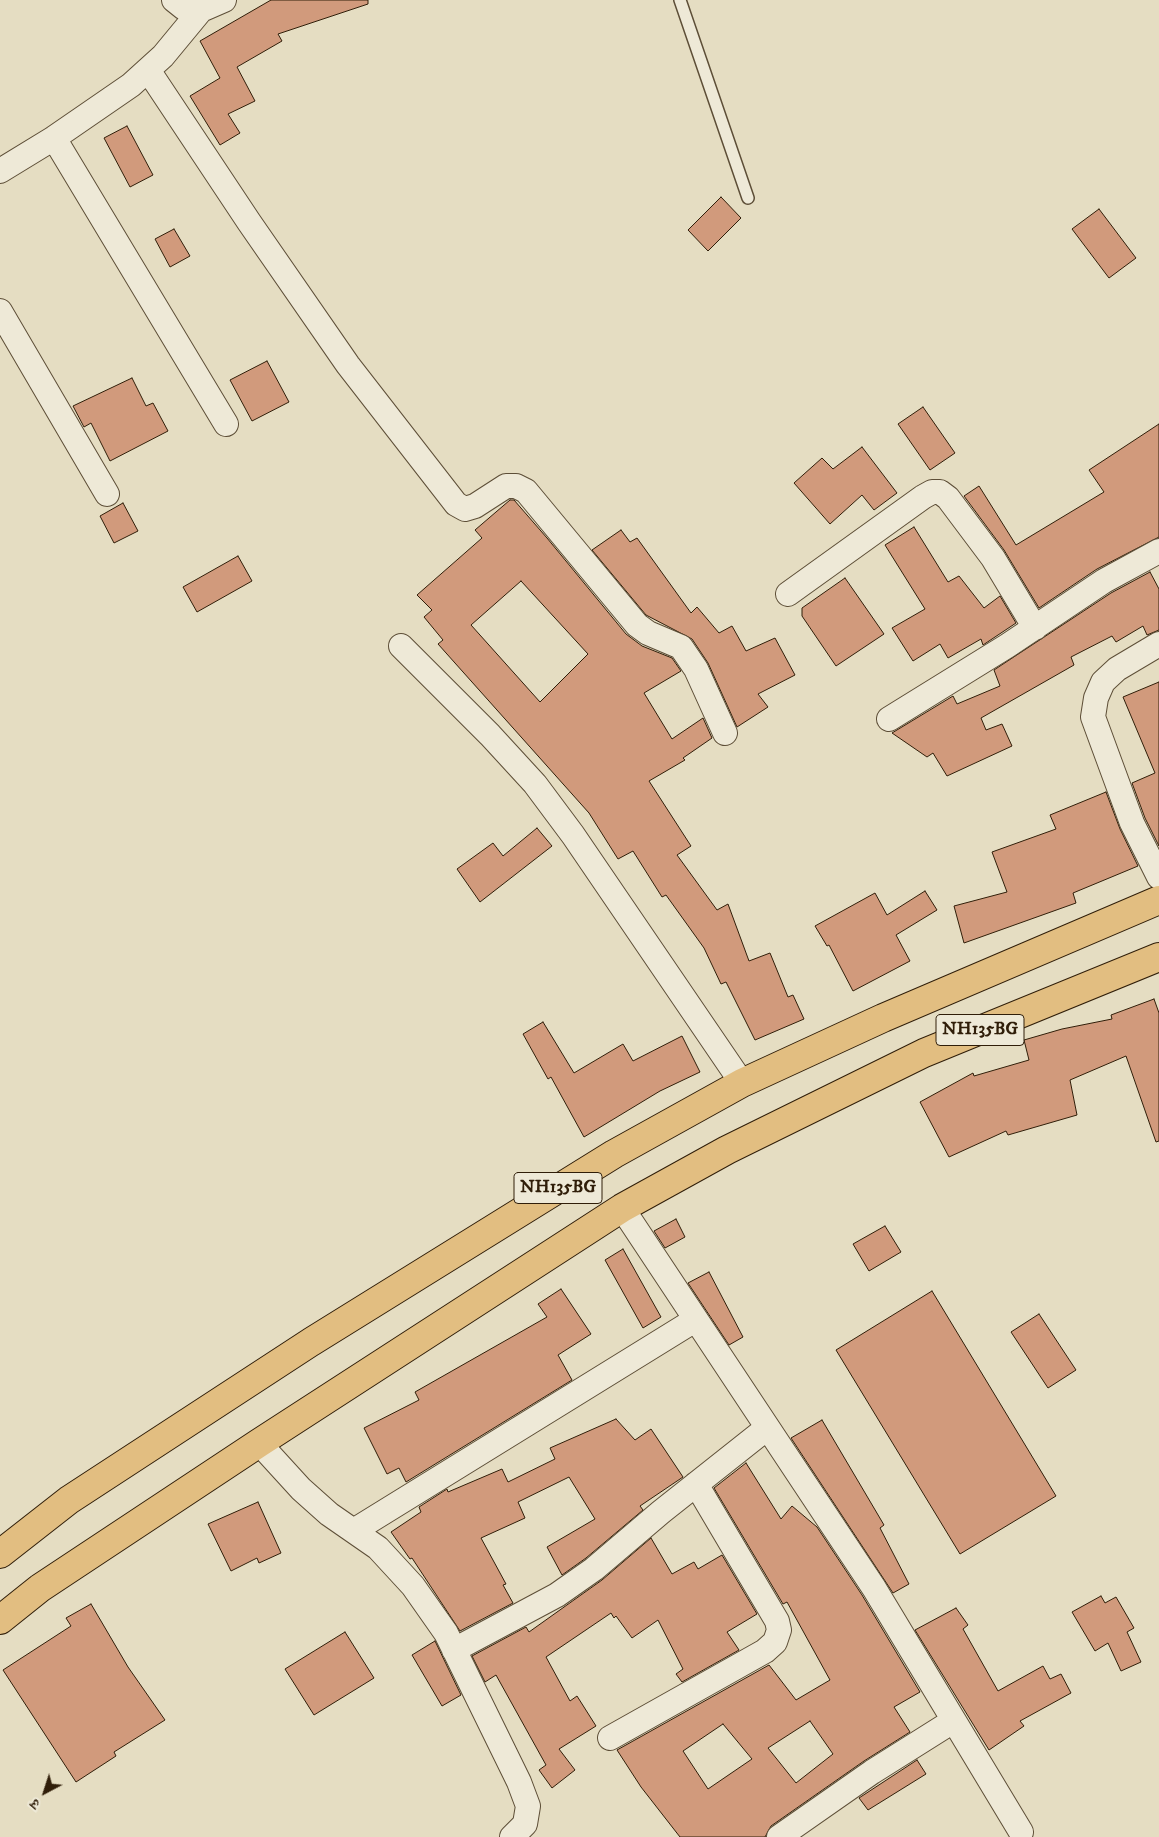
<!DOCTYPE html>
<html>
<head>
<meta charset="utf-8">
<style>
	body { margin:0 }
	#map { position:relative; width:1159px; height:1837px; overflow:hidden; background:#e5ddc2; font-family:"IM FELL DW Pica","Noto Serif Devanagari",serif }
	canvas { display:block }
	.north { position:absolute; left:20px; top:1767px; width:50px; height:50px; -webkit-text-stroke:4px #eee9d7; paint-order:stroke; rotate:220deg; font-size:14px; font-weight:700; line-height:20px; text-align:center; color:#301e09 }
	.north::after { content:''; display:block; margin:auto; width:18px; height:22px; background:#301e09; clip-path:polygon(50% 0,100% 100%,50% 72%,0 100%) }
</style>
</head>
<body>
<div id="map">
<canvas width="1159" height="1837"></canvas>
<div class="north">उ</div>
</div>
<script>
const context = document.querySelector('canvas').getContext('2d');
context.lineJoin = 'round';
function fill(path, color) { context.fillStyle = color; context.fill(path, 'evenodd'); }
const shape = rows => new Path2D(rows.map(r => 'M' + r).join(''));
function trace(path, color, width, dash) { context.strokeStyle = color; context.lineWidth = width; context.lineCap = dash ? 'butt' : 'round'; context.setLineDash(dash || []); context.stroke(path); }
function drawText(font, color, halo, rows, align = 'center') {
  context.font = font + ' "IM FELL DW Pica",serif'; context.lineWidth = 4.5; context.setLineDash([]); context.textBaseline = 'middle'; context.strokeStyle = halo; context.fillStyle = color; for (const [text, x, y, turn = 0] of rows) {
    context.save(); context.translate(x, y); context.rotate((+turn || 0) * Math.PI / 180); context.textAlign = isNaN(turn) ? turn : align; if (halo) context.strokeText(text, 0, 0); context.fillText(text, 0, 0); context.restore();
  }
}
const building = shape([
	[271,0,368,0,368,4,278,34,282,41,237,67,255,101,228,114,240,133,220,145,190,96,220,78,200,41,271,0],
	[127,126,153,175,130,187,104,138,127,126],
	[721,197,741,218,708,251,688,230,721,197],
	[1099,209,1136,258,1109,278,1072,229,1099,209],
	[174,229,190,256,170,267,155,239,174,229],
	[267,361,289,402,252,421,230,380,267,361],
	[132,378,146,406,153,403,168,431,110,461,91,423,84,427,73,406,132,378],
	[923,407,955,453,930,470,898,424,923,407],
	[1159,424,1159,537,1097,569,1039,608,1004,550,964,496,979,486,1016,545,1104,492,1089,470,1159,424],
	[862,447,897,493,874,510,862,495,830,524,794,483,822,458,833,469,862,447],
	[510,500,514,500,547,538,626,634,642,646,672,658,681,671,644,693,672,739,703,718,712,738,683,758,685,760,649,781,691,846,677,855,717,910,728,904,749,961,770,953,788,997,793,995,804,1019,755,1040,726,982,721,984,704,948,666,895,662,897,633,851,618,859,589,813,438,644,443,640,424,617,432,610,417,595,482,538,475,530,510,500],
	[521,581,588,654,540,702,471,625,521,581],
	[123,503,138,531,114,543,100,516,123,503],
	[914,527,948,582,959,576,984,608,1000,596,1016,623,983,645,981,639,948,658,940,644,913,661,892,628,925,609,885,545,914,527],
	[621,530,630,542,637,538,691,613,697,607,719,633,732,626,746,651,775,638,795,675,758,694,768,707,737,727,708,663,692,639,646,615,592,550,621,530],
	[238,556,252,581,197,612,183,587,238,556],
	[1150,572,1159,589,1159,630,1147,635,1143,626,1116,642,1112,636,1071,657,1074,665,981,718,986,730,1002,724,1012,746,947,776,933,753,927,757,892,733,953,696,957,704,1000,686,994,670,1111,593,1150,572],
	[845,578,884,634,836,666,802,616,802,608,845,578],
	[1159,682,1159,846,1145,818,1132,783,1155,773,1123,697,1159,682],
	[1106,792,1120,829,1138,866,1073,893,1076,903,964,943,954,906,1007,892,992,852,1056,829,1050,815,1106,792],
	[537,828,552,846,480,902,457,869,493,843,503,856,537,828],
	[925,891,937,910,896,935,910,961,853,991,829,945,827,946,815,926,875,893,887,915,925,891],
	[1154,999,1159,1013,1159,1141,1156,1142,1126,1056,1070,1080,1077,1115,1008,1135,1006,1131,949,1157,920,1102,973,1073,974,1076,1029,1060,1024,1040,1062,1029,1112,1019,1111,1015,1154,999],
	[543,1022,574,1073,623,1044,633,1061,682,1036,700,1072,660,1091,584,1137,551,1077,548,1079,523,1034,543,1022],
	[676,1219,685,1237,665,1248,654,1231,676,1219],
	[885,1226,901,1252,869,1271,853,1244,885,1226],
	[623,1249,661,1317,643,1328,605,1260,623,1249],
	[709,1272,743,1337,729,1345,688,1283,709,1272],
	[561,1289,591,1334,558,1355,572,1380,406,1482,399,1468,387,1474,364,1428,419,1400,415,1392,547,1317,538,1304,561,1289],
	[932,1291,1056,1496,960,1554,836,1350,932,1291],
	[1039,1314,1076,1370,1048,1388,1011,1332,1039,1314],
	[616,1419,635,1440,651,1429,683,1477,640,1506,643,1510,586,1558,562,1575,547,1547,595,1519,569,1477,518,1502,525,1518,481,1538,506,1584,503,1585,513,1603,460,1631,412,1558,410,1559,391,1532,421,1512,419,1507,447,1489,448,1492,502,1469,508,1482,555,1459,550,1448,616,1419],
	[822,1420,884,1525,880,1528,909,1584,893,1593,791,1438,822,1420],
	[746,1463,781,1519,792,1506,817,1527,862,1595,920,1692,894,1707,910,1732,864,1761,771,1826,765,1837,680,1837,641,1787,617,1750,769,1665,796,1700,830,1680,787,1602,783,1604,714,1488,746,1463],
	[810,1721,833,1754,796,1783,768,1748,810,1721],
	[723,1724,752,1759,708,1789,683,1751,723,1724],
	[258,1502,281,1553,259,1563,257,1558,231,1571,208,1524,258,1502],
	[651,1538,672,1574,694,1562,698,1569,722,1555,757,1614,727,1632,739,1650,682,1682,676,1674,683,1669,658,1620,632,1638,616,1616,614,1618,611,1613,546,1657,570,1701,577,1696,596,1726,559,1749,575,1770,552,1788,539,1770,546,1765,496,1675,485,1682,472,1656,526,1627,529,1632,602,1580,651,1538],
	[1101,1596,1105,1603,1116,1597,1134,1628,1127,1632,1141,1662,1121,1671,1108,1643,1095,1651,1072,1612,1101,1596],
	[91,1604,128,1667,165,1720,114,1752,116,1756,76,1782,3,1670,71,1626,66,1618,91,1604],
	[956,1608,968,1625,963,1629,998,1691,1043,1666,1050,1679,1061,1674,1071,1693,1020,1721,1024,1726,989,1750,915,1630,956,1608],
	[345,1632,374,1678,314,1715,285,1669,345,1632],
	[435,1641,461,1695,442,1706,412,1655,435,1641],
	[917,1760,926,1774,868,1810,859,1798,917,1760]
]);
const service = shape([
	[680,0,748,198]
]);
const minor = shape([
	[174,0,184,8,201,10,224,0],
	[148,70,249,222,348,365,456,504,465,509,475,506,506,486,516,486,526,491,637,625,648,633,681,647,696,669,725,733],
	[54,138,226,424],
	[0,171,54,138,131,85,163,56,201,10],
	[0,311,107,494],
	[788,594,923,497,932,492,940,492,948,498,993,558,1035,628],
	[1159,644,1117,669,1103,682,1096,698,1093,717,1132,823,1159,877],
	[401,646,490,735,535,784,573,835,742,1083],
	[889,719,1007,646,1104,581,1159,551],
	[622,1208,874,1588,1021,1832],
	[259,1443,301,1489,329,1514,378,1548,413,1586,446,1633,519,1782,528,1806,525,1824,512,1837],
	[355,1530,695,1320],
	[454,1650,557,1595,594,1569,661,1512,767,1428],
	[610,1738,765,1651,775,1642,779,1630,777,1621,696,1484],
	[779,1837,872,1772,953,1721]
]);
const trunk = shape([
	[0,1554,69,1500,311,1342,614,1154,742,1083,883,1018,1159,900],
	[0,1620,40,1588,259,1443,622,1208,727,1150,924,1053,1159,957]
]);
const shields = [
	[980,1030,88],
	[558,1188,88]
];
const shieldNames = [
	["NH135BG",980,1030],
	["NH135BG",558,1188]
];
fill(building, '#d19a7c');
trace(building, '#301e09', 1);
trace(service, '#5d4e37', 14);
trace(minor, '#5d4e37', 26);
trace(trunk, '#301e09', 30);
trace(service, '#eee9d7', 11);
trace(minor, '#eee9d7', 24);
trace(trunk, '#e2be81', 28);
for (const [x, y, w] of shields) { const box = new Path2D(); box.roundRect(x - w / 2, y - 15.5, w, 31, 4); context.fillStyle = '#eee9d7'; context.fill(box); trace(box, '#301e09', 1); }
drawText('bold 18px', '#301e09', null, shieldNames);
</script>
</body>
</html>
